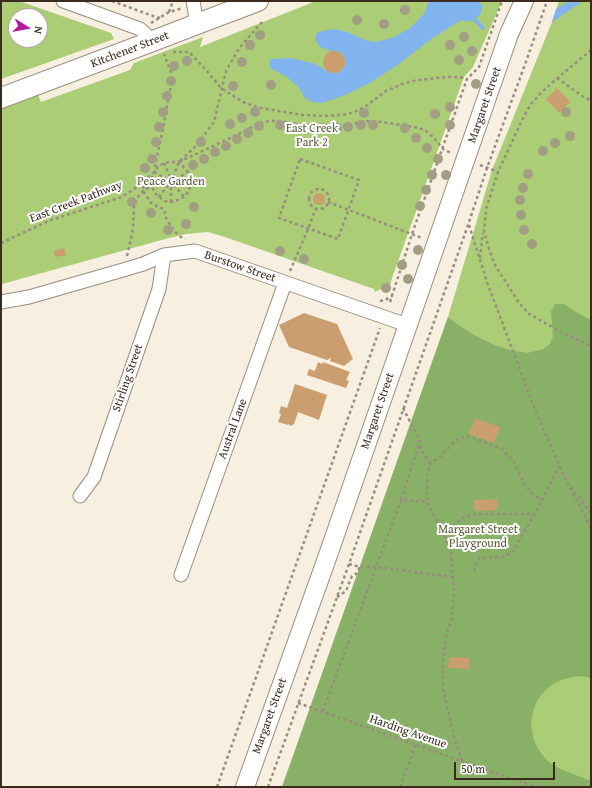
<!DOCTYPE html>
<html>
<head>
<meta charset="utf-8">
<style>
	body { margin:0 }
	#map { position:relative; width:592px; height:788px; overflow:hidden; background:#f7efdf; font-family:"Gentium Book Plus",serif }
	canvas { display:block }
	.frame { position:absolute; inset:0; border:2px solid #3b2a1e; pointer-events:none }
	.north { position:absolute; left:8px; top:8px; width:40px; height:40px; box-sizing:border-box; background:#fff; border:1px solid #b1aaa5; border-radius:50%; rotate:101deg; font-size:11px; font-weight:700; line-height:16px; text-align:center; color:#3b2a1e }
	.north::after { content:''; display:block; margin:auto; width:14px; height:18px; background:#b5179e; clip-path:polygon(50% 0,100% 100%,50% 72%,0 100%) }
	.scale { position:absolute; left:454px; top:762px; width:101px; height:18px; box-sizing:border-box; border:2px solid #3b2a1e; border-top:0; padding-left:5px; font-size:12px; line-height:14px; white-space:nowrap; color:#3b2a1e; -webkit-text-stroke:3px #fff; paint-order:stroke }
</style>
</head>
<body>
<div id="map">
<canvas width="592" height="788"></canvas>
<div class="frame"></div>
<div class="north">N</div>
<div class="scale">50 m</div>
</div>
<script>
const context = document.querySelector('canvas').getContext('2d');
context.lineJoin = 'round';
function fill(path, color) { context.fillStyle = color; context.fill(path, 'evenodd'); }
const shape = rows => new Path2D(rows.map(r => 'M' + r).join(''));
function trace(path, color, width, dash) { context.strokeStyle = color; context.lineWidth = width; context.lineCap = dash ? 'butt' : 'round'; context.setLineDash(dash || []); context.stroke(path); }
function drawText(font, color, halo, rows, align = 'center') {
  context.font = font + ' "Gentium Book Plus",serif'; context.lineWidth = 4; context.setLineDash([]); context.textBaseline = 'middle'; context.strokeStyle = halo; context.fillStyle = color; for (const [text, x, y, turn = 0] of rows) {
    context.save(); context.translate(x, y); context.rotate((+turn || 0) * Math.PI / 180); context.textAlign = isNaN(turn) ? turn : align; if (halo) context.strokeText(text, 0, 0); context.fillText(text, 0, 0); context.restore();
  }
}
const green = shape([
	[1,1,19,1,111,33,114,39,1,79],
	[16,16,40,16,40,40,16,40],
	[316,1,502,1,473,67,464,77,391,281,391,284,375,292,374,289,225,237,208,232,186,234,169,238,2,284,1,287,1,109,38,95,41,102,130,70,134,63,203,37,200,47],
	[559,1,591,1,591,787,282,787,448,317,492,170,552,22]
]);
const forest = shape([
	[555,304,564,304,576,312,591,320,591,678,582,676,573,677,564,679,555,683,548,688,541,695,536,703,533,712,531,722,532,731,534,740,538,749,544,757,550,763,558,768,591,781,591,787,282,787,448,317,457,324,474,335,497,346,510,350,527,353,543,349,550,344,553,336,551,311]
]);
const water = shape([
	[429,1,478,1,483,6,480,15,474,19,467,22,462,20,456,23,431,39,399,64,368,84,345,95,322,103,312,102,305,98,299,88,287,77,270,68,270,59,290,58,313,63,331,73,338,73,343,69,345,65,345,60,344,56,341,53,337,51,331,51,320,47,315,40,316,35,318,32,328,30,336,29,350,33,365,40,374,42,384,40,394,37,410,28,424,14],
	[569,1,583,1,552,22,556,9]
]);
const stream = shape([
	[474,19,483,28]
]);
const building = shape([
	'323 62a11 11 0 1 1 22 0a11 11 0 1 1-22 0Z',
	[557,88,570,102,559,113,546,99],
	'313 199a6 6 0 1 1 12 0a6 6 0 1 1-12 0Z',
	[64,248,66,255,55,257,54,251],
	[304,313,337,324,353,359,344,366,330,361,331,358,327,360,289,347,279,325],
	[318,362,322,364,323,362,350,372,346,380,349,381,346,388,307,375,309,369,315,371],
	[295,384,327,395,319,420,298,412,294,424,291,426,288,424,288,425,278,422,281,414,279,413,281,406,287,408],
	[475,418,500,427,494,443,469,434],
	[497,499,498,510,475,511,474,500],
	[449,657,469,658,469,669,448,668]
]);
const path = shape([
	[112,1,153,16,160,18],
	[169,12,173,1],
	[151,23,169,12,183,8],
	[591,50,554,81,541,93,531,104,524,116,498,172,486,209,484,231,490,252,495,265,519,303,529,314,563,333,591,346],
	[173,52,189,52,206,70,221,88,243,102,256,107,302,115,329,116,348,114,356,111,366,106,386,91,405,83,418,80,447,77,460,77,467,79],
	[557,78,585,98,591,100],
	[300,159,359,180,338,239,279,218,300,159],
	[179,162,224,141,260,123,270,121,282,121,295,125,309,126,324,125,338,127,367,121,382,122,407,126,419,128,426,131,434,138,443,149,451,153],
	[164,163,170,177],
	[480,165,498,172],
	[154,172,167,179],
	[173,177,179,162,196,146,214,122,226,71,234,57,240,47,262,22],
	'166.5 182a4.5 4.5 0 1 1 9 0a4.5 4.5 0 1 1-9 0Z',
	[176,179,188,172],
	[145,180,143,191,151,203,158,207,164,209,166,218,174,231,181,237,185,239],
	[176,183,191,185],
	[174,185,184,197],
	[171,187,171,202],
	'309 199a10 10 0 1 1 20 0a10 10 0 1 1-20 0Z',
	[159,197,168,185],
	[328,202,422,238],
	[469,225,487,282,535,410,566,480,591,528],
	[1,243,51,220,122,197,137,187,153,173,154,172,158,167,164,163,171,162,179,162,188,172,191,178,191,185,188,192,184,197,178,200,171,202,165,201,159,197,154,192,152,186,152,178,154,172,158,151,162,134,171,85,171,72,164,54],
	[127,256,133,229,134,207,137,198,143,191,151,186,167,183],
	[480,258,483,233],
	[290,271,308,229,316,208],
	[380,301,385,300,392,296],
	[390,302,412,234,467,79,479,67,502,1],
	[403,408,420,441,401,500,427,502],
	[419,446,430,464],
	[571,487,591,513],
	[443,533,464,517,477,514,534,514],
	[349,564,360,567,376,567,453,577],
	[474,571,479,558,500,557,512,553,525,530,537,510,560,465],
	[337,597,346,591,352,576,356,574,360,567],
	[298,703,535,787],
	[323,711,401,500],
	[462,761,455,740,443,689,443,658,446,636,452,618,454,591,453,577,451,552,443,533,427,502,427,477,430,464,441,456,455,441,460,438,468,436,502,449,513,460,525,485,532,493,542,500],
	[217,787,380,328],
	[268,787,349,564,468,225,487,168,527,59,547,1],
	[400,787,416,744]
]);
const street = shape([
	[63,1,140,29,153,41],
	[193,1,197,24],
	[1,302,29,297,123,270,143,264,164,255,195,251,407,325],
	[80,496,94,477,159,289,164,255],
	[181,575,285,283]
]);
const secondary = shape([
	[245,787,327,558,509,34,524,1]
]);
const primary = shape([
	[1,98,153,41,197,24,258,1]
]);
const trees = [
	[405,10],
	[357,20],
	[384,24],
	[260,35],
	[464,37],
	[250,45],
	[450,45],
	[472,51],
	[459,60],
	[187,61],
	[242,62],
	[174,66],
	[171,81],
	[476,84],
	[271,85],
	[233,86],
	[167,96],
	[450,107],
	[163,112],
	[255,112],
	[566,112],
	[364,113],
	[435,114],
	[242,118],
	[230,124],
	[280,125],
	[361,125],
	[373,125],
	[450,125],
	[259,126],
	[159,127],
	[294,127],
	[348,127],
	[307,128],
	[322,128],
	[337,128],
	[405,128],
	[248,133],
	[570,136],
	[416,138],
	[237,139],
	[156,142],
	[201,142],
	[555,143],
	[226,146],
	[427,148],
	[543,151],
	[215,152],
	[152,159],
	[204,159],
	[438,159],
	[193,165],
	[145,168],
	[528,174],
	[432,175],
	[446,175],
	[171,182],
	[523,188],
	[426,190],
	[520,200],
	[132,202],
	[420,206],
	[194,207],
	[151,213],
	[521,215],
	[186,224],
	[168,230],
	[524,230],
	[532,244],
	[418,250],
	[280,251],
	[304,259],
	[402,265],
	[408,279],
	[386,288]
];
const streetNames = [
	["Kitchener Street",130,50,-21],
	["Margaret Street",485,105,-71],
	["East Creek Pathway",76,202,-21],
	["Burstow Street",240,267,19],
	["Stirling Street",128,378,-71],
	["Margaret Street",378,411,-71],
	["Austral Lane",233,429,-70],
	["Margaret Street",270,716,-70],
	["Harding Avenue",408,732,19]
];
const parkNames = [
	["East Creek",312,129],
	["Park 2",312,143],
	["Peace Garden",171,182],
	["Margaret Street",478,530],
	["Playground",478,544]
];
fill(green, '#abcd76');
fill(forest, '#88b067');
fill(water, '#81b4ee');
trace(stream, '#81b4ee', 4);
fill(building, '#ca9e6e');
trace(street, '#998c7e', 15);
trace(secondary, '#998c7e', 20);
trace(primary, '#998c7e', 22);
trace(path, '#998c7e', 2.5, [3, 3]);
trace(street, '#fff', 13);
trace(secondary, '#fff', 18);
trace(primary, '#fff', 20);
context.fillStyle = '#a29e83';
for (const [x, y] of trees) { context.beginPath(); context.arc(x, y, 5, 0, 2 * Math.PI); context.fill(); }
drawText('12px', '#3b2a1e', '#fff', streetNames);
drawText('12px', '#5d5b38', '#fff', parkNames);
</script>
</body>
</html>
